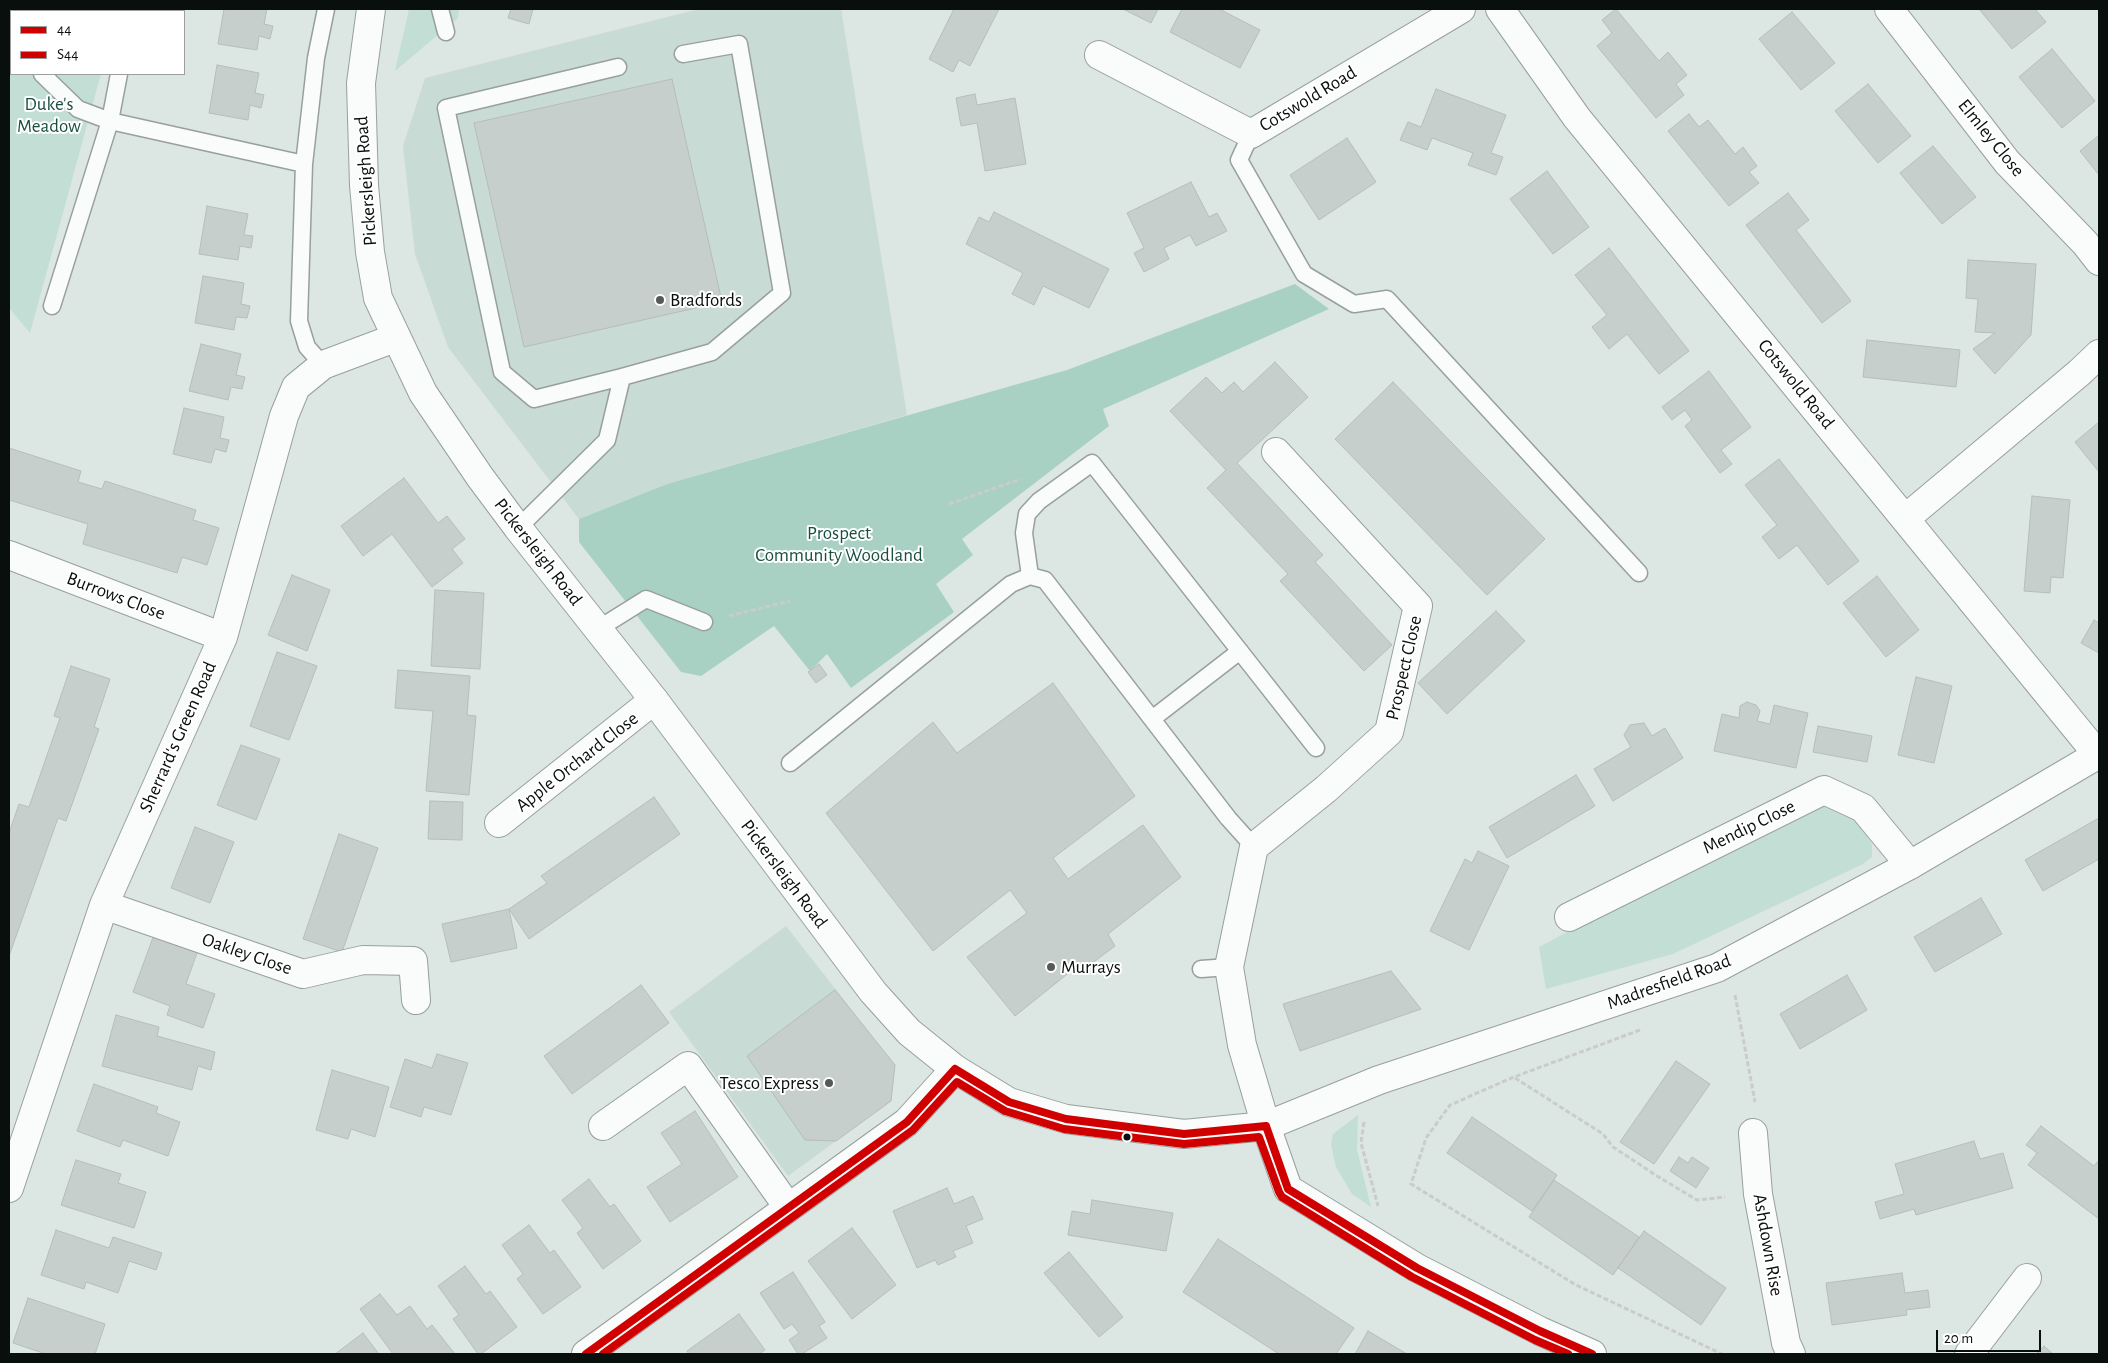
<!DOCTYPE html>
<html>
<head>
<meta charset="utf-8">
<style>
	body { margin:0 }
	#map { position:relative; width:2108px; height:1363px; overflow:hidden; background:#dce6e3; font-family:"Alegreya Sans",sans-serif }
	canvas { display:block }
	.frame { position:absolute; inset:0; border:10px solid #090f0d; pointer-events:none }
	.legend { position:absolute; left:10px; top:10px; width:175px; height:65px; box-sizing:border-box; background:#fff; border:1px solid #9d9f9e; margin:0; padding:6px 9px; list-style:none; font-size:15px; color:#090f0d }
	.legend li { display:flex; align-items:center; gap:10px; height:25px }
	.legend b { width:25px; border:1px solid #9d9f9e }
	.scale { position:absolute; left:1936px; top:1330px; width:105px; height:22px; box-sizing:border-box; border:2px solid #090f0d; border-top:0; padding-left:6px; font-size:15px; line-height:18px; white-space:nowrap; color:#090f0d; -webkit-text-stroke:4px #fff; paint-order:stroke }
</style>
</head>
<body>
<div id="map">
<canvas width="2108" height="1363"></canvas>
<div class="frame"></div>
<ul class="legend">
<li><b style="height:6px;background:#d00000"></b>44</li>
<li><b style="height:6px;background:#d00000"></b>S44</li>
</ul>
<div class="scale">20 m</div>
</div>
<script>
const context = document.querySelector('canvas').getContext('2d');
context.lineJoin = 'round';
function fill(path, color) { context.fillStyle = color; context.fill(path, 'evenodd'); }
const shape = rows => new Path2D(rows.map(r => 'M' + r).join(''));
function trace(path, color, width, dash) { context.strokeStyle = color; context.lineWidth = width; context.lineCap = dash ? 'butt' : 'round'; context.setLineDash(dash || []); context.stroke(path); }
function drawText(font, color, halo, rows, align = 'center') {
  context.font = font + ' "Alegreya Sans",sans-serif'; context.lineWidth = 4; context.setLineDash([]); context.textBaseline = 'middle'; context.strokeStyle = halo; context.fillStyle = color; for (const [text, x, y, turn = 0] of rows) {
    context.save(); context.translate(x, y); context.rotate((+turn || 0) * Math.PI / 180); context.textAlign = isNaN(turn) ? turn : align; if (halo) context.strokeText(text, 0, 0); context.fillText(text, 0, 0); context.restore();
  }
}
const built = shape([
	[699,9,841,9,907,415,667,484,579,519,448,347,415,254,403,146,425,78],
	[786,926,895,1065,891,1101,788,1176,669,1012]
]);
const green = shape([
	[9,9,119,9,118,11,11,11,11,74,101,74,30,333,9,308],
	[409,9,459,9,458,18,395,71],
	[1823,802,1852,813,1872,844,1872,857,1863,864,1673,954,1546,989,1539,947,1732,845],
	[1358,1115,1357,1150,1371,1207,1352,1194,1336,1167,1331,1145,1333,1134]
]);
const forest = shape([
	[1295,284,1329,309,1103,409,1109,426,962,539,973,555,936,584,954,612,851,688,827,654,810,671,774,626,701,676,681,672,579,542,579,519,667,484,1067,370]
]);
const building = shape([
	[224,9,267,9,264,24,273,26,270,39,259,36,257,50,218,44,224,9],
	[511,9,533,9,529,24,508,18,511,9],
	[954,9,999,9,970,66,959,60,953,72,929,59,954,9],
	[1123,9,1158,9,1151,23,1123,9],
	[1182,9,1219,9,1260,30,1240,68,1170,32,1182,9],
	[1616,9,1659,61,1668,52,1687,75,1676,84,1684,95,1656,118,1597,46,1612,33,1602,20,1616,9],
	[1979,9,2035,9,2046,22,2012,49,1979,9],
	[1792,12,1835,63,1801,90,1759,39,1792,12],
	[2052,49,2095,101,2062,128,2019,77,2052,49],
	[217,65,259,73,255,93,264,95,261,108,250,105,248,120,209,113,217,65],
	[672,79,722,302,524,347,474,123,672,79],
	[1868,84,1911,136,1878,163,1835,111,1868,84],
	[1436,89,1506,115,1491,153,1503,157,1496,175,1468,165,1473,153,1432,138,1427,150,1400,140,1408,122,1421,127,1436,89],
	[975,94,977,105,1015,98,1026,164,985,171,977,123,961,126,956,98,975,94],
	[1689,114,1699,127,1708,120,1735,154,1743,147,1757,166,1749,172,1759,183,1729,206,1668,131,1689,114],
	[2099,135,2099,175,2080,151,2099,135],
	[1347,138,1376,182,1319,220,1290,175,1347,138],
	[1933,146,1976,197,1942,224,1900,173,1933,146],
	[1547,171,1589,227,1553,254,1510,199,1547,171],
	[1191,182,1209,217,1217,213,1227,231,1196,246,1190,235,1164,248,1169,259,1144,272,1134,253,1144,248,1127,213,1191,182],
	[1788,193,1809,220,1796,230,1851,301,1822,323,1746,225,1788,193],
	[207,206,248,214,244,235,253,236,251,248,240,246,238,260,199,254,207,206],
	[994,212,1109,269,1089,308,1043,286,1034,305,1012,294,1023,273,966,244,979,217,989,222,994,212],
	[1609,248,1689,351,1659,374,1627,334,1609,349,1592,327,1607,315,1575,275,1609,248],
	[1968,260,2036,264,2031,335,1995,374,1973,349,1995,333,1975,332,1978,299,1966,298,1968,260],
	[203,276,244,283,241,304,250,306,247,318,236,317,234,330,195,323,203,276],
	[1867,340,1960,350,1956,387,1863,377,1867,340],
	[201,344,241,354,236,375,245,377,242,389,231,387,228,400,189,391,201,344],
	[1275,362,1308,397,1237,463,1323,555,1315,562,1392,645,1364,671,1280,581,1288,574,1207,488,1226,470,1170,411,1206,377,1222,393,1234,382,1243,392,1275,362],
	[1709,371,1751,427,1721,450,1732,464,1720,473,1685,426,1692,420,1685,410,1672,420,1662,407,1709,371],
	[1393,382,1545,539,1487,595,1335,439,1393,382],
	[184,408,224,417,220,438,229,440,226,452,215,449,211,463,173,454,184,408],
	[2099,422,2099,472,2075,442,2099,422],
	[9,448,81,471,78,482,102,489,105,481,196,510,193,520,219,528,207,565,182,557,177,573,83,544,88,524,9,500,9,448],
	[1779,459,1859,561,1828,585,1797,545,1779,559,1762,537,1777,525,1745,485,1779,459],
	[404,478,438,523,447,516,465,539,452,549,463,563,432,587,392,534,363,556,341,526,404,478],
	[2032,496,2070,500,2063,578,2051,577,2050,593,2024,591,2032,496],
	[292,575,330,590,307,651,268,635,292,575],
	[1877,576,1919,630,1886,657,1843,603,1877,576],
	[435,590,484,593,480,669,431,666,435,590],
	[1496,611,1525,641,1447,714,1418,683,1496,611],
	[2094,620,2099,623,2099,653,2081,643,2094,620],
	[277,652,317,666,289,740,250,726,277,652],
	[819,664,827,675,816,683,808,672,819,664],
	[71,666,110,679,94,727,99,729,66,821,58,818,9,956,9,833,19,804,29,807,60,718,54,716,71,666],
	[398,670,470,676,467,715,476,716,469,795,426,791,433,711,395,708,398,670],
	[1916,677,1952,686,1934,763,1898,755,1916,677],
	[1053,683,1135,796,1053,858,1068,879,1143,825,1181,877,1108,934,1115,946,1087,967,1076,967,1015,1016,967,957,1027,913,1010,890,933,951,826,813,933,722,957,753,1053,683],
	[1747,702,1756,705,1760,711,1757,721,1770,724,1774,705,1808,713,1796,768,1714,751,1722,714,1739,718,1740,706,1747,702],
	[1644,723,1652,736,1665,728,1683,758,1613,801,1594,769,1631,747,1624,735,1630,725,1644,723],
	[1818,726,1872,736,1867,762,1813,752,1818,726],
	[241,745,280,759,256,820,217,805,241,745],
	[1576,775,1595,806,1507,858,1489,827,1576,775],
	[654,797,680,834,529,939,509,909,547,883,541,876,654,797],
	[430,801,463,802,462,840,428,839,430,801],
	[2099,818,2099,859,2043,891,2025,860,2099,818],
	[195,827,234,842,210,903,171,888,195,827],
	[339,834,378,848,342,952,303,939,339,834],
	[1478,851,1509,866,1469,950,1430,931,1465,859,1472,863,1478,851],
	[1981,898,2002,934,1935,972,1914,937,1981,898],
	[509,909,517,948,451,962,442,924,509,909],
	[155,932,199,947,186,984,215,994,203,1028,167,1015,170,1006,133,992,155,932],
	[1391,971,1421,1009,1300,1051,1283,1004,1391,971],
	[1847,975,1867,1010,1800,1049,1780,1014,1847,975],
	[641,985,669,1023,572,1094,544,1056,641,985],
	[835,990,895,1065,891,1101,836,1141,805,1140,747,1056,835,990],
	[116,1015,159,1027,157,1036,215,1052,211,1070,198,1066,192,1090,102,1066,116,1015],
	[437,1054,468,1063,451,1115,424,1107,421,1117,390,1107,405,1059,432,1068,437,1054],
	[1676,1061,1710,1084,1654,1164,1620,1142,1676,1061],
	[332,1070,389,1087,375,1137,351,1129,348,1139,316,1130,332,1070],
	[94,1084,158,1107,156,1113,180,1122,168,1156,123,1140,120,1147,77,1131,94,1084],
	[695,1111,738,1177,670,1222,647,1187,682,1164,661,1133,695,1111],
	[1472,1117,1557,1175,1532,1211,1447,1153,1472,1117],
	[2041,1126,2094,1166,2099,1160,2099,1219,2028,1165,2037,1153,2026,1145,2041,1126],
	[1974,1141,1980,1159,2003,1153,2013,1188,1916,1215,1914,1209,1880,1219,1875,1202,1904,1194,1895,1164,1974,1141],
	[1679,1157,1688,1163,1692,1157,1709,1168,1696,1188,1670,1171,1679,1157],
	[76,1160,121,1174,118,1183,146,1192,134,1228,61,1205,76,1160],
	[589,1179,610,1207,614,1204,641,1241,603,1269,577,1233,583,1228,562,1200,589,1179],
	[1554,1180,1639,1237,1613,1275,1529,1217,1554,1180],
	[947,1188,954,1204,973,1196,983,1219,966,1226,973,1243,953,1251,956,1257,938,1265,935,1260,917,1268,893,1211,947,1188],
	[1092,1200,1173,1213,1166,1251,1068,1235,1072,1211,1090,1214,1092,1200],
	[529,1225,550,1253,554,1250,581,1287,543,1314,517,1279,523,1274,502,1245,529,1225],
	[852,1228,896,1285,852,1319,808,1261,852,1228],
	[56,1230,109,1248,113,1237,162,1253,156,1270,129,1261,118,1293,86,1282,84,1289,41,1275,56,1230],
	[1644,1231,1726,1288,1701,1325,1618,1268,1644,1231],
	[1218,1239,1354,1328,1336,1354,1279,1354,1183,1292,1218,1239],
	[1069,1252,1123,1317,1099,1337,1044,1273,1069,1252],
	[465,1266,486,1294,490,1291,517,1327,481,1354,478,1354,453,1319,459,1315,438,1286,465,1266],
	[793,1272,825,1322,819,1326,827,1338,802,1354,798,1354,789,1340,799,1333,792,1324,784,1329,760,1293,793,1272],
	[1902,1273,1905,1293,1928,1290,1930,1307,1906,1310,1907,1315,1832,1325,1826,1283,1902,1273],
	[380,1294,397,1315,410,1306,427,1329,432,1325,455,1354,393,1354,360,1309,380,1294],
	[28,1298,105,1324,95,1354,46,1354,13,1343,28,1298],
	[739,1314,765,1350,759,1354,689,1354,687,1351,739,1314],
	[1368,1331,1407,1354,1355,1354,1368,1331],
	[363,1333,379,1354,335,1354,363,1333],
	[2044,1346,2053,1354,2036,1354,2044,1346]
]);
const path = shape([
	[949,504,1021,479],
	[729,616,790,601],
	[1735,995,1755,1102],
	[1640,1030,1514,1077,1450,1105,1426,1138,1411,1184,1576,1285,1722,1354],
	[1515,1078,1603,1134,1613,1147,1657,1176,1697,1200,1725,1197],
	[1364,1122,1361,1143,1378,1206]
]);
const service = shape([
	[440,9,446,32],
	[48,11,48,9],
	[131,11,132,9],
	[42,74,78,109,110,121,304,164],
	[1251,134,1239,160,1304,274,1354,304,1387,299,1639,573],
	[52,306,110,121,119,74],
	[323,365,307,347,299,321,304,164,316,58,326,9],
	[622,377,712,352,782,293,739,44,683,54],
	[518,528,607,440,622,377,534,399,502,372,446,108,618,67],
	[1030,576,1024,533,1027,514,1039,501,1092,463,1316,748],
	[598,629,646,599,704,622],
	[1152,719,1240,651],
	[790,763,1011,584,1030,576,1045,580,1228,818,1254,847],
	[1201,969,1229,967]
]);
const minor = shape([
	[1500,9,1577,118,2098,755],
	[1889,9,2007,162,2085,243,2099,261],
	[1099,55,1251,134,1461,9],
	[1906,518,2079,373,2099,354],
	[9,555,223,637],
	[499,823,654,700],
	[104,905,303,974,363,960,413,961,416,1000],
	[1569,917,1824,790,1863,808,1910,865],
	[603,1126,688,1066,788,1207],
	[1266,1126,1242,1045,1229,967,1254,847,1326,789,1389,732,1418,606,1276,452],
	[1753,1133,1758,1194,1786,1343,1791,1354],
	[9,1188,104,905,223,637,284,416,296,387,323,365,395,338],
	[1969,1354,2027,1278]
]);
const tertiary = shape([
	[1266,1126,1379,1080,1717,968,1910,865,2099,754],
	[586,1354,907,1122,955,1069]
]);
const secondary = shape([
	[371,9,361,83,364,185,370,252,378,298,423,393,480,477,518,528,654,700,873,992,909,1032,955,1069,1009,1102,1066,1119,1184,1134,1266,1126,1288,1189,1417,1268,1540,1331,1592,1354]
]);
const bus1 = shape([
	[955,1069,1009,1102,1066,1119,1184,1134,1266,1126],
	[1266,1126,1288,1189,1417,1268,1540,1331,1592,1354],
	[586,1354,907,1122,955,1069]
]);
const bus2 = shape([
	[603,1354,913,1130,957,1082,1005,1111,1064,1129,1184,1144,1259,1137,1279,1192,1282,1197,1412,1277,1535,1340,1568,1354]
]);
const markers = [
	[660,300,5,"#535a58"],
	[1051,967,5,"#535a58"],
	[829,1083,5,"#535a58"],
	[1127,1137,4.5,"#090f0d"]
];
const streetNames = [
	["Cotswold Road",1308,99,-31],
	["Elmley Close",1991,138,51],
	["Pickersleigh Road",366,181,-94],
	["Cotswold Road",1796,384,51],
	["Pickersleigh Road",538,552,52],
	["Burrows Close",116,596,21],
	["Prospect Close",1404,668,-77],
	["Sherrard's Green Road",178,737,-66],
	["Apple Orchard Close",577,762,-38],
	["Mendip Close",1749,827,-26],
	["Pickersleigh Road",784,874,53],
	["Oakley Close",247,954,19],
	["Madresfield Road",1669,982,-20],
	["Ashdown Rise",1768,1245,80]
];
const parkNames = [
	["Duke's",49,104],
	["Meadow",49,126],
	["Prospect",839,533],
	["Community Woodland",839,555]
];
const poiNames = [
	["Bradfords",670,300],
	["Murrays",1061,967],
	["Tesco Express",819,1083,"right"]
];
fill(built, '#c9dbd5');
fill(green, '#c3dfd5');
fill(forest, '#a8d1c4');
fill(building, '#c7cfcc');
trace(building, '#b6bdbb', 1);
trace(service, '#98a09d', 19);
trace(minor, '#98a09d', 30);
trace(tertiary, '#98a09d', 30);
trace(secondary, '#98a09d', 30);
trace(path, '#c9cccb', 3, [5, 2.5]);
trace(service, '#fafbfb', 16);
trace(minor, '#fafbfb', 28);
trace(tertiary, '#fafbfb', 28);
trace(secondary, '#fafbfb', 28);
trace(bus1, '#d00000', 8);
trace(bus2, '#d00000', 8);
for (const [x, y, r, color] of markers) { const dot = new Path2D(); dot.arc(x, y, r, 0, 2 * Math.PI); context.fillStyle = color; context.fill(dot); trace(dot, '#fff', 2); }
drawText('19px', '#090f0d', '#fff', streetNames);
drawText('19px', '#184f41', '#fff', parkNames);
drawText('19px', '#090f0d', '#fff', poiNames, 'left');
</script>
</body>
</html>
